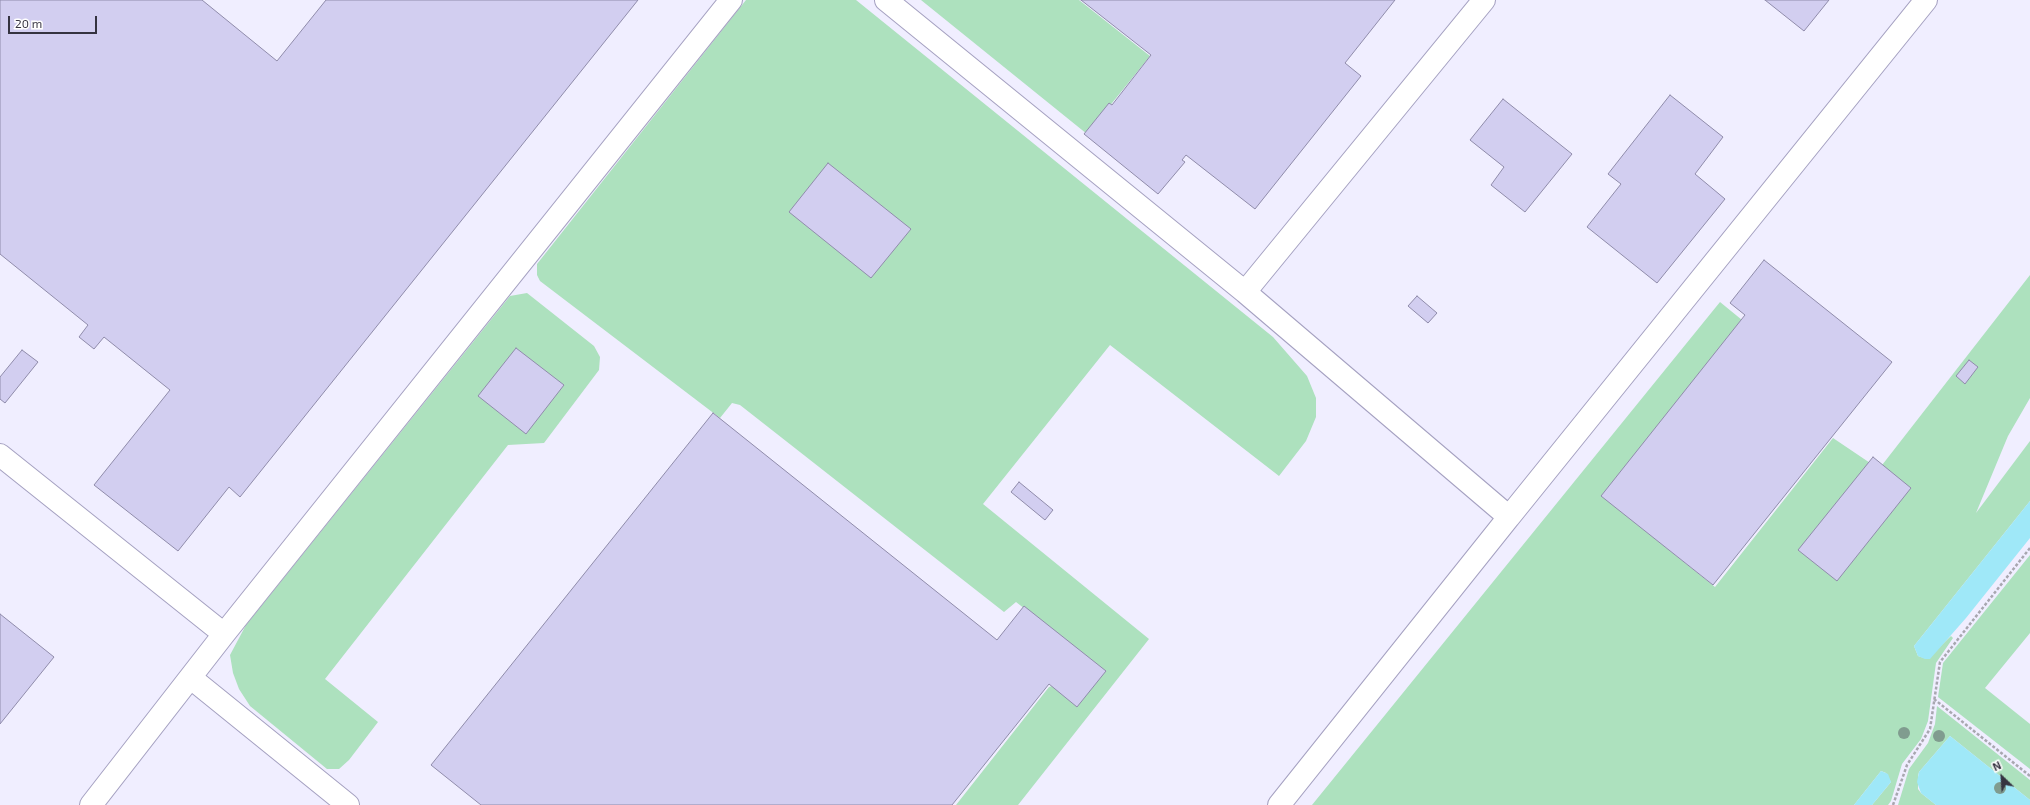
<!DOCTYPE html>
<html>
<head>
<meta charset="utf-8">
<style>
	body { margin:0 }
	#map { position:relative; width:2030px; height:805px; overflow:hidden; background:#f7f7fe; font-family:"Exo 2",sans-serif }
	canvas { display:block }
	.north { position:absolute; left:1982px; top:757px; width:40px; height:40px; -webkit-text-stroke:3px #fff; paint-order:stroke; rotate:335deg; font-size:11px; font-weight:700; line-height:16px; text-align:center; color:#353340 }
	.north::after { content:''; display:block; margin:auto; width:14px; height:18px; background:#353340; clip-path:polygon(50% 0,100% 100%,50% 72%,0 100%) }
	.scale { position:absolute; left:8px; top:16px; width:89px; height:18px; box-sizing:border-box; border:2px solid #353340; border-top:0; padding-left:5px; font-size:12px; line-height:14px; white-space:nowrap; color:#353340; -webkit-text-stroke:3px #fff; paint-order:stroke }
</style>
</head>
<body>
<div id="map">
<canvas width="2030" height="805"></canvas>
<div class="north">N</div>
<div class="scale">20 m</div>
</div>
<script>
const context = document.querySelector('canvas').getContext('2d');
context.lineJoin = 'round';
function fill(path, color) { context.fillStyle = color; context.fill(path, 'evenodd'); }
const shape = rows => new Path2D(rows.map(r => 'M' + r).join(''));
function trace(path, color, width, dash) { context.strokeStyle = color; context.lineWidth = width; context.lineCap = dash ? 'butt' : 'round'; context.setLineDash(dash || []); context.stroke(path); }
const built = shape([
	[0,0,2030,0,2030,805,0,805]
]);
const green = shape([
	[746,0,856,0,1273,337,1307,376,1316,398,1316,417,1306,441,1279,476,1110,345,983,504,1149,639,1018,805,956,805,1049,687,1102,669,1016,602,1004,612,740,405,732,403,720,418,540,281,537,275,537,264],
	[921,0,1079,0,1150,56,1087,134],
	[2030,275,2030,398,2008,436,1976,513,2030,441,2030,501,1914,646,1918,656,1927,659,1951,636,1953,638,1936,663,1928,721,1921,739,1902,764,1891,801,1888,805,1872,805,1891,782,1886,773,1881,771,1854,805,1312,805,1720,302,1742,320,1602,496,1715,587,1833,438,1879,469],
	[527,293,594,346,600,357,599,370,544,443,508,445,325,679,378,722,349,760,339,769,327,769,250,706,239,689,233,673,230,655,246,625,510,296],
	[2030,555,2030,633,1985,688,2030,724,2030,769,1938,697,1943,663],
	[1937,706,2030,780,2030,800,1950,736,1919,772,1918,776,1918,789,1921,793,1936,805,1898,805,1909,769,1928,743,1935,724]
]);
const water = shape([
	[2030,501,2030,538,1966,618,1930,659,1925,659,1918,656,1914,646],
	[1950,736,2030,800,2030,805,1936,805,1921,793,1917,782,1919,772],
	[1881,771,1888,774,1891,782,1872,805,1854,805]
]);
const building = shape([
	[0,0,202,0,277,61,326,0,638,0,240,497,229,487,178,551,94,485,170,390,104,337,94,349,79,337,88,325,0,254,0,0],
	[1081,0,1395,0,1345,63,1361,76,1255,209,1186,155,1182,160,1185,162,1158,194,1084,134,1109,103,1112,105,1151,55,1081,0],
	[1765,0,1829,0,1804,31,1765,0],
	[1670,95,1723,137,1695,174,1725,199,1657,283,1587,227,1621,184,1608,174,1670,95],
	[1503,99,1572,154,1525,212,1491,185,1504,167,1470,140,1503,99],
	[828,163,911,229,871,278,789,212,828,163],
	[1764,260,1892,362,1713,585,1601,496,1745,315,1730,303,1764,260],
	[1417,296,1437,313,1428,323,1408,306,1417,296],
	[516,348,564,385,526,434,478,396,516,348],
	[22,350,38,362,5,403,0,399,0,377,22,350],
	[1969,360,1978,367,1965,384,1956,376,1969,360],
	[713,413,997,640,1024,606,1106,671,1077,707,1049,684,952,805,481,805,431,765,713,413],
	[1873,457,1911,488,1837,581,1798,550,1873,457],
	[1019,482,1053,510,1045,520,1011,492,1019,482],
	[0,614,54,657,0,724,0,614]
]);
const path = shape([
	[1934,699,2030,776],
	[1893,805,1907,765,1930,729,1940,662,2030,548]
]);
const minor = shape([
	[886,0,1245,292,1509,517,1279,805],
	[1245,292,1484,0],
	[0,455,224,634],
	[1509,517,1926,0],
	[191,678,348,805],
	[91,805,224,634,731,0]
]);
const trees = [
	[1904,733],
	[1939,736],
	[2000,788]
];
fill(built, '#f0eeff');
fill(green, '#ade1be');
fill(water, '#9fe8f8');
fill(building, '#d2cef0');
trace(building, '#908cab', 1);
trace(minor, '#a5a1c1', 24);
trace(path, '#a8a7b0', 2.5, [3, 2]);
trace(minor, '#fff', 22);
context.fillStyle = '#809c8f';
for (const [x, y] of trees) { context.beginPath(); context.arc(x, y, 6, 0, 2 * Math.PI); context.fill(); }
</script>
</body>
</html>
